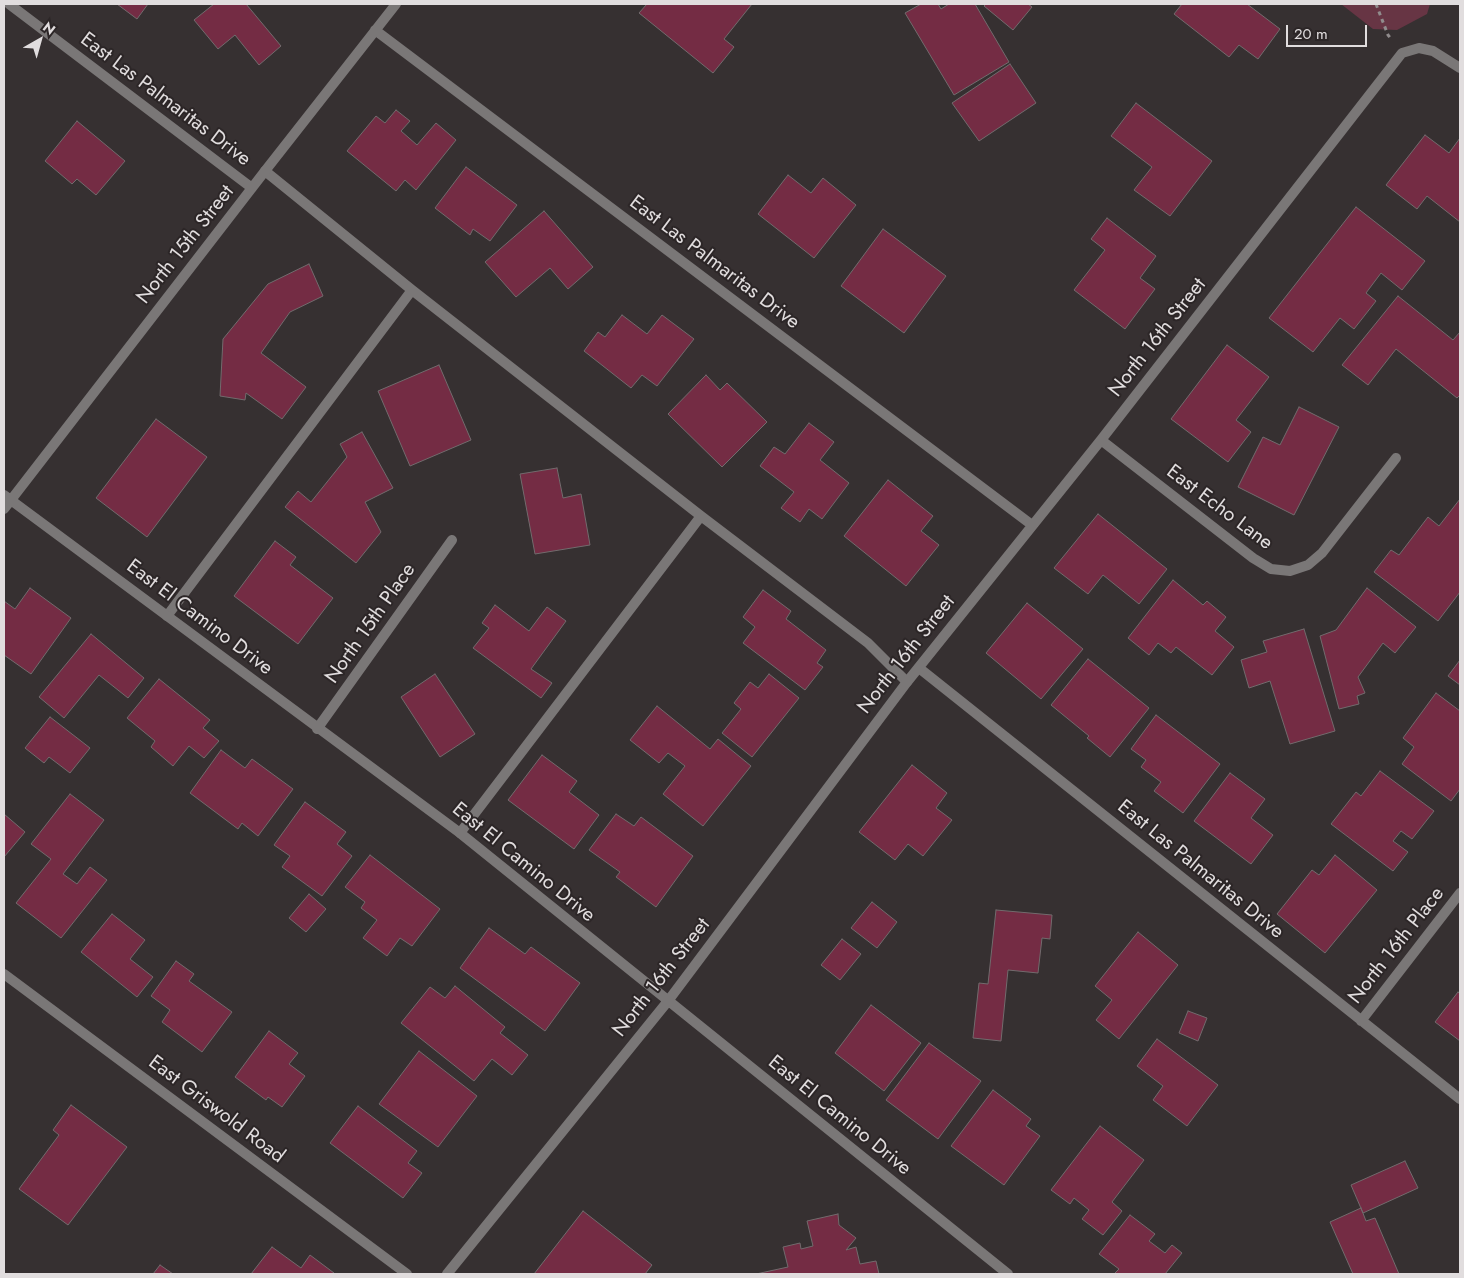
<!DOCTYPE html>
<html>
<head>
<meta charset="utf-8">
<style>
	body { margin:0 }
	#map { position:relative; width:1464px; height:1278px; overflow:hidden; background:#363031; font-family:Jost,sans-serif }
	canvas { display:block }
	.frame { position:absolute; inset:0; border:5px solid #e1ddde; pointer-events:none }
	.north { position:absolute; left:15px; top:15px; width:50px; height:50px; -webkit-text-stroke:4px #2c2627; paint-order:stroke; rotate:38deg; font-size:14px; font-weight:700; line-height:20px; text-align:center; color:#e1ddde }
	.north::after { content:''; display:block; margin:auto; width:18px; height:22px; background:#e1ddde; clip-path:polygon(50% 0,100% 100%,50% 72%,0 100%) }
	.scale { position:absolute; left:1286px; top:25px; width:81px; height:22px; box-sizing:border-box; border:2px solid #e1ddde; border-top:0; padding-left:6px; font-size:15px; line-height:18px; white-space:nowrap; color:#e1ddde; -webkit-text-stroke:4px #2c2627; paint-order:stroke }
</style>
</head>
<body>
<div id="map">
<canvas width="1464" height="1278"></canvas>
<div class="frame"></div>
<div class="north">N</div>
<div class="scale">20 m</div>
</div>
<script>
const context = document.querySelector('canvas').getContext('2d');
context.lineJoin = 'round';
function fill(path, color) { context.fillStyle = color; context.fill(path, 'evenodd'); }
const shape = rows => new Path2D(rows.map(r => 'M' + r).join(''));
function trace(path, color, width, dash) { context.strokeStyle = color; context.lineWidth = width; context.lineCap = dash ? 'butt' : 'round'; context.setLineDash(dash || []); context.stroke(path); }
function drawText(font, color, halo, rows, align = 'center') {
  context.font = font + ' Jost,sans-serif'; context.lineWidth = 4; context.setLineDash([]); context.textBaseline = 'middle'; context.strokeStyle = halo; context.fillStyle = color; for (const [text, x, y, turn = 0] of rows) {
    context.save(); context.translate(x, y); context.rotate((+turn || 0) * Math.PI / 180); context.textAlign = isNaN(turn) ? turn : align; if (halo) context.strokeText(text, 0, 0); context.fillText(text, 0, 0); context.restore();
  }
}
const green = shape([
	[1341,4,1430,4,1427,14,1397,30,1373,29]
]);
const building = shape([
	[117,4,148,4,137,19,117,4],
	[214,4,246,4,281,46,259,65,235,35,218,49,194,20,214,4],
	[647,4,752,4,724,39,734,47,713,73,639,13,647,4],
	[921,4,938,4,941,9,949,4,975,4,1009,62,954,95,905,13,921,4],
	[986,4,1028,4,1032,7,1013,30,984,6,986,4],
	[1182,4,1247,4,1280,29,1258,59,1239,45,1229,57,1174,14,1182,4],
	[1010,64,1036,103,979,141,952,103,1010,64],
	[1136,103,1212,161,1170,216,1134,190,1152,167,1111,136,1136,103],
	[396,110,410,121,401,131,417,145,436,123,456,140,416,190,405,180,396,191,347,151,376,116,385,123,396,110],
	[77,121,125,161,96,195,77,179,72,184,45,161,77,121],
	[1425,135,1449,153,1460,138,1460,222,1427,196,1417,209,1386,185,1425,135],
	[466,167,517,205,490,241,473,229,470,235,435,208,466,167],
	[788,175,811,193,823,178,856,205,814,258,758,214,788,175],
	[1356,207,1425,261,1402,290,1381,273,1366,293,1376,301,1354,329,1340,318,1313,352,1269,318,1356,207],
	[544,211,593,267,568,289,550,268,516,297,485,262,544,211],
	[1107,218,1156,256,1140,278,1155,289,1125,329,1074,290,1105,250,1091,239,1107,218],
	[883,229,946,276,904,333,841,286,883,229],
	[309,264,323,296,290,312,261,353,306,387,282,419,246,393,245,400,220,396,223,339,268,284,309,264],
	[1398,296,1453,340,1460,332,1460,395,1457,398,1396,349,1368,385,1342,365,1398,296],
	[622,315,647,334,662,315,694,339,657,386,642,375,631,388,584,351,598,332,605,337,622,315],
	[1227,345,1269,377,1236,420,1251,432,1228,462,1171,419,1227,345],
	[439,365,471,440,410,466,378,391,439,365],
	[706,375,720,390,727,383,767,422,722,467,668,414,706,375],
	[1299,407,1339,427,1294,515,1238,487,1263,437,1280,445,1299,407],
	[156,419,207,457,147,537,96,498,156,419],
	[809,423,834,442,820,460,849,483,822,519,809,509,800,522,781,508,794,492,760,466,774,447,785,454,809,423],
	[362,432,393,488,365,502,381,532,356,563,285,507,298,491,311,502,347,457,340,444,362,432],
	[557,468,563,498,581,494,590,545,535,554,520,474,557,468],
	[888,480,933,516,921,531,939,545,906,586,844,536,888,480],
	[1460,499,1460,592,1438,621,1374,572,1391,550,1399,555,1428,517,1439,526,1460,499],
	[1098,514,1167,569,1139,604,1103,575,1088,594,1054,568,1098,514],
	[275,541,296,557,290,565,333,598,298,644,234,596,275,541],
	[1173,580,1203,605,1207,601,1226,617,1215,631,1234,647,1212,675,1176,647,1171,653,1158,643,1149,655,1128,638,1173,580],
	[30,588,71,618,31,674,4,655,4,601,15,609,30,588],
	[1367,588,1416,627,1395,653,1383,643,1358,677,1365,693,1357,696,1359,704,1339,709,1320,636,1336,630,1367,588],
	[763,590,791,611,786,619,826,650,817,663,823,667,805,690,743,643,755,627,743,617,763,590],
	[1027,603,1083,649,1041,699,986,653,1027,603],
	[495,605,529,631,547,607,566,621,531,669,552,683,541,698,473,648,489,628,482,623,495,605],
	[1304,629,1335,731,1290,744,1270,681,1249,688,1241,660,1267,652,1263,641,1304,629],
	[91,634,144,678,128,698,99,675,64,718,39,697,91,634],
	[1088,659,1149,708,1110,757,1087,738,1089,736,1051,705,1088,659],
	[1460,660,1460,685,1448,676,1460,660],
	[435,674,475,734,440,757,401,697,435,674],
	[769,674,799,698,752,757,722,733,741,709,734,703,750,682,758,688,769,674],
	[159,679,210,720,203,728,219,741,204,758,189,746,173,766,151,747,155,741,127,718,159,679],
	[1436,693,1460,711,1460,789,1451,801,1402,764,1414,747,1403,738,1436,693],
	[657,706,710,749,718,739,751,766,703,826,663,794,685,766,668,753,659,763,630,740,657,706],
	[1156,715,1220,764,1183,813,1154,791,1161,782,1141,767,1146,760,1131,749,1156,715],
	[50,717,90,748,70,773,49,757,44,763,25,748,50,717],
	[221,750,245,768,252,759,293,789,258,836,242,823,238,829,190,793,221,750],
	[542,755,577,781,569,792,599,815,574,849,508,800,542,755],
	[912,765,947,793,936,808,952,820,923,856,908,844,895,860,859,832,912,765],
	[1380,771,1434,811,1412,839,1401,831,1393,841,1408,852,1393,871,1331,824,1356,792,1361,796,1380,771],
	[1230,773,1265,799,1251,818,1273,835,1251,864,1194,821,1230,773],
	[70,794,104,820,63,874,77,884,90,867,107,880,61,938,16,903,51,859,31,844,70,794],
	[305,802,346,832,337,844,352,856,322,896,282,867,290,856,274,845,305,802],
	[4,814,25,832,4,857,4,814],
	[616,814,634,826,641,817,693,856,656,907,616,877,620,872,589,850,616,814],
	[370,855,440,909,412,946,400,938,387,956,363,938,377,920,361,908,365,902,345,887,370,855],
	[1335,855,1377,890,1325,953,1277,914,1312,870,1319,875,1335,855],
	[309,894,326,909,306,932,289,918,309,894],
	[872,902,897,922,877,948,851,928,872,902],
	[996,910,1052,915,1050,939,1042,938,1038,973,1008,970,1001,1041,973,1038,979,983,988,984,996,910],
	[112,914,145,940,130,959,153,977,137,997,81,952,112,914],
	[489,928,525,954,531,947,580,983,545,1031,460,968,489,928],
	[1138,932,1178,965,1119,1039,1096,1020,1112,1000,1095,986,1138,932],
	[842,939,861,954,840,980,821,965,842,939],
	[176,961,194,974,189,981,232,1012,202,1052,162,1022,170,1010,151,996,176,961],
	[455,986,505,1027,500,1033,528,1055,512,1075,492,1059,474,1081,401,1023,430,987,445,998,455,986],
	[1458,992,1460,994,1460,1041,1435,1022,1458,992],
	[871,1005,921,1043,884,1091,835,1053,871,1005],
	[1188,1011,1207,1018,1198,1041,1179,1033,1188,1011],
	[269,1031,298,1053,289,1064,305,1076,282,1107,268,1097,266,1100,235,1077,269,1031],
	[1157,1039,1218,1085,1187,1126,1153,1100,1163,1086,1137,1066,1157,1039],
	[929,1043,981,1081,938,1139,886,1100,929,1043],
	[419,1051,477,1096,438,1147,379,1104,419,1051],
	[993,1090,1031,1119,1026,1126,1040,1136,1004,1185,951,1146,993,1090],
	[71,1105,127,1147,68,1225,19,1189,59,1135,53,1130,71,1105],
	[358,1106,417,1151,408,1163,422,1173,403,1198,330,1143,358,1106],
	[1100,1126,1144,1160,1112,1202,1122,1211,1103,1235,1082,1219,1089,1210,1074,1198,1070,1204,1051,1190,1100,1126],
	[1405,1161,1418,1188,1363,1213,1351,1185,1405,1161],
	[1361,1208,1366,1221,1375,1218,1399,1274,1353,1274,1330,1222,1361,1208],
	[583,1211,652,1265,645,1274,534,1274,583,1211],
	[838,1214,839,1225,856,1238,846,1250,856,1247,860,1264,876,1261,879,1274,756,1274,788,1267,783,1247,800,1243,801,1249,813,1246,807,1221,838,1214],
	[1130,1215,1155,1234,1149,1241,1165,1253,1172,1245,1182,1253,1165,1274,1114,1274,1119,1269,1099,1254,1130,1215],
	[272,1247,301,1268,310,1255,334,1273,332,1274,251,1274,272,1247],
	[160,1265,173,1274,153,1274,160,1265]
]);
const path = shape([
	[1376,4,1388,35,1392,40]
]);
const lane = shape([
	[265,171,412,290,701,516,868,643,907,682],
	[167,616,412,290],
	[460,833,701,516]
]);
const street = shape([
	[9,4,252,188],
	[375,30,1032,525],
	[1101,440,1253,558,1271,569,1290,571,1308,565,1322,553,1396,458],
	[4,495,460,833,1008,1274],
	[4,509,265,171,396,4],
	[919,668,1460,1099],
	[317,729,452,540],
	[4,974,407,1274],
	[1361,1021,1460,893],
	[447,1274,668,1001,907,682,1101,440,1402,53,1419,48,1433,51,1460,68]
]);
const streetNames = [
	["East Las Palmaritas Drive",165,100,37],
	["North 15th Street",186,245,-52],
	["East Las Palmaritas Drive",714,263,37],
	["North 16th Street",1158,338,-52],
	["East Echo Lane",1219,508,37],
	["East El Camino Drive",199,618,37],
	["North 15th Place",371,624,-55],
	["North 16th Street",907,655,-52],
	["East El Camino Drive",523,863,39],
	["East Las Palmaritas Drive",1200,870,39],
	["North 16th Place",1397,946,-52],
	["North 16th Street",662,978,-52],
	["East Griswold Road",216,1110,37],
	["East El Camino Drive",839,1116,39]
];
fill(green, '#673544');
fill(building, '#742c44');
trace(building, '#726b6d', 1);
trace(path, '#918c8d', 3, [4, 4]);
trace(lane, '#7a7777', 10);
trace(street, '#7a7777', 10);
drawText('20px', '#e1ddde', '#2c2627', streetNames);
</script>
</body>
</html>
